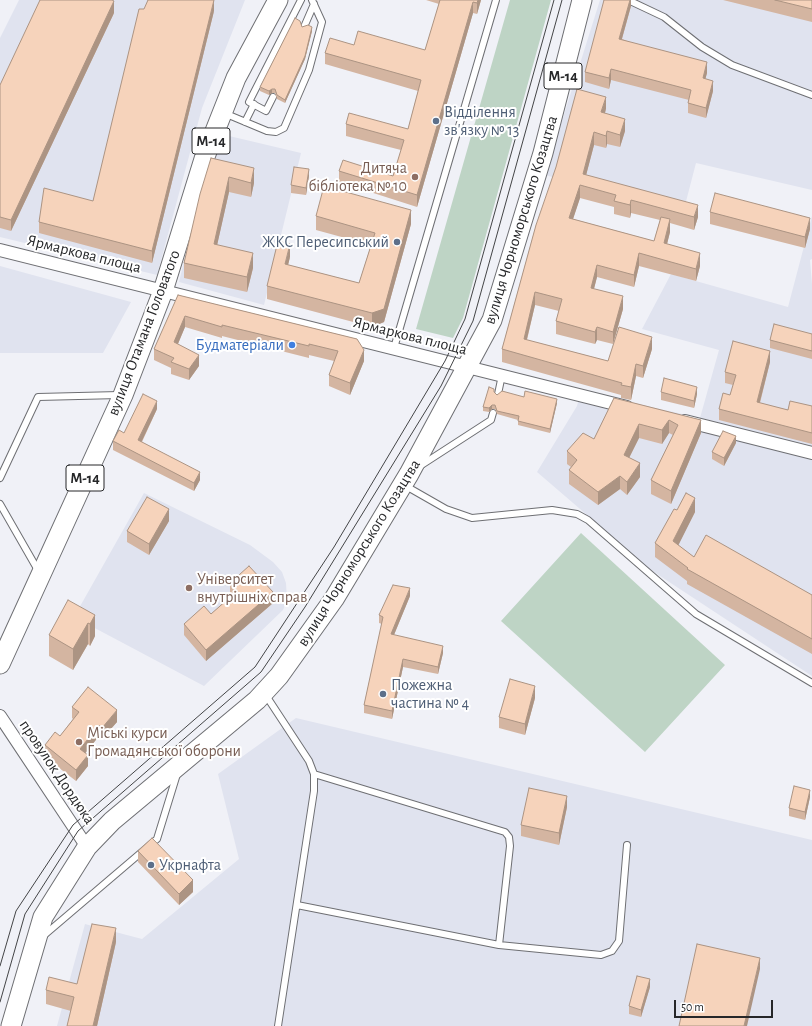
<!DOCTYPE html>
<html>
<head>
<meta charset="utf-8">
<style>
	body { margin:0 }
	#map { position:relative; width:812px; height:1026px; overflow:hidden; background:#f0f1f7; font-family:"Alegreya Sans",sans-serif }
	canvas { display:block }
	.scale { position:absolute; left:674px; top:1000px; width:99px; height:18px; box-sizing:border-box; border:2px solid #262729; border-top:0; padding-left:5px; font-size:12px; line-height:14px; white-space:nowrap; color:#262729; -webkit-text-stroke:3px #fff; paint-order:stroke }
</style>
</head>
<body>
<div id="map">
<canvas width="812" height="1026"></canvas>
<div class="scale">50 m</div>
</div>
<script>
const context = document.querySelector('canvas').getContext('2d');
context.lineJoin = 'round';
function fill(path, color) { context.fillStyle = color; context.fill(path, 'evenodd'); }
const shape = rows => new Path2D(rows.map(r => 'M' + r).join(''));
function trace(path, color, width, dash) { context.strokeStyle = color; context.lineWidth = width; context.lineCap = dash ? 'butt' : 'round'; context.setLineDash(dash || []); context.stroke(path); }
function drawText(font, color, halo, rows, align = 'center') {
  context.font = font + ' "Alegreya Sans",sans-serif'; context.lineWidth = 4; context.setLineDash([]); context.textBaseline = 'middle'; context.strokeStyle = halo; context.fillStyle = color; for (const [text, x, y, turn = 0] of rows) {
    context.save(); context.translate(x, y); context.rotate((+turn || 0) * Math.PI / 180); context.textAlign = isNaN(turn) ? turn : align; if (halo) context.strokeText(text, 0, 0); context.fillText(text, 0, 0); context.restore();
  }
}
const built = shape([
	[19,0,245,0,202,108,157,275,0,237,0,38],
	[600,0,812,0,812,190,696,163,683,213,545,175],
	[225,135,301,153,264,305,179,282,208,162],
	[812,216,812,259,810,260,812,284,812,676,651,570,537,472,577,406,581,391,700,418,719,350,642,329,671,274,788,307],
	[0,266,131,302,103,353,0,353],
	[144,493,250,545,273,562,282,572,286,583,287,601,283,610,204,686,74,617],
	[296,718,812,840,812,1026,57,1026,85,924,142,939,239,859,218,774]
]);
const green = shape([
	[510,0,551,0,463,318,453,338,416,329],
	[581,533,725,665,645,752,501,621]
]);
const service = shape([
	[628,0,664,17,702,47,732,65,812,95],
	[304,27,314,4],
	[273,97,266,111,249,102,301,0],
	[224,113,267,131,276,132,284,128,309,70,322,22,312,0],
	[245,122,254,104],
	[394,348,496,0],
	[498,394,502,375],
	[420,466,491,420,493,413],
	[0,478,38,397,119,395],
	[404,485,446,509,472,518,552,510,577,514,588,520,696,614,812,683],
	[0,504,39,572],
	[265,694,309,761,314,774,314,791,278,1026],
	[314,774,505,832,509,837,510,846,499,945],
	[297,905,499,945,601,955,612,951,619,941,627,845],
	[42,937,157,839,177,774]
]);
const minor = shape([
	[0,250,627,407],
	[685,421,812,453],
	[0,716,87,847]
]);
const primary = shape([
	[0,664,123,395,163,291,204,159,236,78,278,0],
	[11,1026,43,917,87,847,112,821,257,700,279,676,334,599,409,474,492,320,543,153,582,0]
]);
const tram = shape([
	[0,966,16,911,73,825,255,667,334,547,445,361,465,319,554,0],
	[0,1002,25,914,78,831,261,672,305,607,441,386,473,321,562,0]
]);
const wall = shape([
	[426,0,481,0,477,14,473,13,417,207,339,182,339,171,393,176,401,150,346,136,346,124,408,129,418,91,325,64,325,53,354,45,425,50,439,4],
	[631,0,631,6,622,39,707,73,705,79,713,91,706,118,688,113,688,103,689,100,611,80,609,89,585,82,585,72],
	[723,0,812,0,812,22],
	[214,11,152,263,39,233,39,222,93,201],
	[114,13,11,231,0,228,0,85],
	[302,27,312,31,305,59,285,103,277,99,275,93,272,93,269,95,260,91,260,87],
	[606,109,605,113,625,131,620,147,607,144,606,148,594,145,586,175,698,217,694,230,670,223,670,232,667,244,700,266,696,281,639,266,634,287,597,277,594,289,623,309,613,344,597,340,595,344,556,334,556,321,559,311,535,305,527,340,608,361,652,349,643,378,636,376,631,400,621,398,621,395,502,362,502,349,536,225],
	[580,198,614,207,614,214,630,218,631,213,660,220,654,241,573,219],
	[211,158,254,183,251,197,229,192,217,245,253,268,247,292,184,278,184,263],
	[309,176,306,195,291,193,291,185],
	[710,212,810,229,805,248,710,224],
	[316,216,411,224,384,322,372,327,267,299,267,286,290,257,288,265,359,283,371,245,316,230],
	[178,295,357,339,364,361,350,395,329,386,329,375,334,361,309,355,309,358,222,336,222,338,185,327,178,344,199,366,189,380,171,374,171,368,154,360,154,349],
	[812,334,812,359,770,348,770,340],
	[770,362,760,403,788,410,812,406,812,444,719,420,719,409,730,395,733,385,725,383,725,372],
	[494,392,497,395,524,397,557,403,550,433,518,425,518,420,497,414,495,409,492,409,489,412,483,411,483,407],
	[661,392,697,394,694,408,661,400],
	[614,398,701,420,701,433,671,504,651,494,651,480,673,435,669,433,662,444,639,438,629,458,640,477,627,495,620,489,598,505,569,484,569,470,571,467,567,464,567,451,594,439],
	[157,409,142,442,200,480,194,491,113,450,113,441],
	[736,443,724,466,712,459,712,452],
	[677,510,695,512,678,545,694,557,812,595,812,654,687,584,687,581,655,557,655,543],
	[169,521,149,555,127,542,127,531],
	[230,583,273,603,206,661,184,635,184,624,211,614,231,596,230,594],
	[410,596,394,635,443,653,438,674,403,667,392,719,364,713,364,705,382,624,379,623,379,615],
	[95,615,95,636,90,646,88,644,73,670,49,656,49,635],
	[535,698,525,735,499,728,499,717],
	[72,707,117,722,102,739,99,736,85,753,88,766,76,781,45,757,45,745,60,736,73,719,72,718],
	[810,797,805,820,789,816,789,808],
	[567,807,559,845,521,836,521,825],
	[138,851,193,892,179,905,138,862],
	[116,942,97,1026,67,1026,71,1011,46,1004,46,990,77,984],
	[650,987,641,1017,629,1014,629,1006]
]);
const shadedWall = shape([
	[214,0,214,11,152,263,152,251],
	[478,0,481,0,477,14,477,3],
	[630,0,631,0,631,6,619,49,619,39],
	[114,1,114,13,11,231,11,220],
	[473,2,473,13,417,207,417,195],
	[312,27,312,31,305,59,285,103,285,100],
	[707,62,707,73,703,88,703,78],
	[611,69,611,80,609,89,609,78],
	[713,81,713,91,706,118,706,108],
	[272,89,272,93,269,95,269,91],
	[606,97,606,109,601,125,601,112],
	[625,119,625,131,620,147,620,135],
	[607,131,607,144,606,148,606,136],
	[594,132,594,145,583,187,583,174],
	[254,168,254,183,251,197,251,183],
	[309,169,309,176,306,195,306,188],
	[229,177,229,192,214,259,214,244],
	[580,185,580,198,569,231,569,218],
	[631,200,631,213,630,218,630,205],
	[698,205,698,217,694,230,694,217],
	[411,210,411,224,384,322,372,327,372,313],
	[810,218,810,229,805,248,805,237],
	[670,219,670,232,664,256,664,243],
	[290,244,290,257,285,277,285,264],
	[253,253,253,268,247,292,247,277],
	[639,253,639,266,634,287,634,275],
	[700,253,700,266,696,281,696,269],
	[597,265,597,277,591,300,591,288],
	[535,292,535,305,524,351,524,339],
	[623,296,623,309,613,344,613,332],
	[185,316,185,327,174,353,174,342],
	[597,327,597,340,595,344,595,332],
	[652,337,652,349,643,378,643,366],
	[364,350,364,361,350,395,350,383],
	[770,351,770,362,757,413,757,402],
	[199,355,199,366,189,380,189,369],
	[636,364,636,376,631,400,631,387],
	[697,387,697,394,694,408,694,401],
	[557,399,557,403,550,433,550,429],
	[157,401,157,409,138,449,138,440],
	[492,405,492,409,489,412,489,408],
	[669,420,669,433,662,444,662,430],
	[701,420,701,433,671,504,671,491],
	[639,424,639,438,624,468,624,455],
	[736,436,736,443,724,466,724,458],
	[640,463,640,477,627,495,627,482],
	[200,472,200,480,194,491,194,483],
	[620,476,620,489,598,505,598,492],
	[695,498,695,512,673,556,673,541],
	[169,509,169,521,149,555,149,544],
	[410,588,410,596,391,642,391,634],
	[273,592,273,603,206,661,206,650],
	[95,615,95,636,90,646,90,624],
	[88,623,88,644,73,670,73,649],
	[443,646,443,653,438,674,438,667],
	[403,659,403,667,392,719,392,711],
	[535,686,535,698,525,735,525,724],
	[117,710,117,722,102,739,102,728],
	[99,725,99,736,80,760,80,749],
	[88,755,88,766,76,781,76,770],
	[810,790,810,797,805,820,805,812],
	[567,796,567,807,559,845,559,833],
	[193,880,193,892,179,905,179,894],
	[116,928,116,942,97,1026,93,1026],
	[760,958,760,969,747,1026,744,1026],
	[650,979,650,987,641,1017,641,1010]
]);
const building = shape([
	[40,0,112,0,114,1,11,220,0,217,0,85,40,0],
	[148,0,214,0,152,251,39,222,44,188,93,201,139,9,144,9,148,0],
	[440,0,478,0,477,3,473,2,417,195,339,171,343,160,393,176,404,140,346,124,349,113,408,129,421,80,325,53,330,38,354,45,358,31,425,50,440,0],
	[604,0,630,0,619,39,707,62,703,78,713,81,706,108,688,103,691,90,611,69,609,78,585,72,604,0],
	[775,0,812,0,812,9,775,0],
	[295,18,300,21,302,27,308,25,312,27,305,56,285,100,277,95,275,89,272,89,269,91,260,87,295,18],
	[577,89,606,97,601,112,625,119,620,135,607,131,606,136,594,132,583,174,698,205,694,217,631,200,630,205,614,201,616,195,580,185,569,218,654,241,661,217,670,219,664,243,700,253,696,269,639,253,634,275,597,265,591,288,623,296,613,332,597,327,595,332,556,321,562,299,535,292,524,339,608,361,619,327,652,337,643,366,636,364,631,387,621,385,622,383,502,349,536,225,556,167,577,89],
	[211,158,254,168,251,183,229,177,214,244,253,253,247,277,184,263,200,194,211,158],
	[294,167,309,169,306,188,291,185,294,167],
	[324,186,411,210,384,309,372,313,267,286,278,241,290,244,285,264,359,283,375,233,316,216,324,186],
	[715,193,810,218,805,237,710,212,715,193],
	[178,295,357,339,364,350,350,383,329,375,338,351,309,344,309,346,222,325,222,327,185,316,174,342,199,355,189,369,171,362,174,358,154,349,178,295],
	[774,324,812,334,812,351,770,340,774,324],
	[733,341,770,351,757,402,788,410,790,401,812,406,812,433,719,409,723,393,730,395,736,375,725,372,733,341],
	[664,378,697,387,694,401,661,392,664,378],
	[489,387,494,389,494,392,497,395,502,391,524,397,525,391,557,399,550,429,518,421,519,416,497,411,495,405,492,405,489,408,483,407,489,387],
	[143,394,157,401,138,440,200,472,194,483,113,441,119,430,124,433,143,394],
	[614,398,701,420,671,491,651,480,678,425,669,420,662,430,639,424,624,455,640,463,627,482,620,476,598,492,569,470,577,460,567,451,583,433,594,439,614,398],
	[723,431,736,436,724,458,712,452,723,431],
	[686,493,695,498,673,541,694,557,706,535,812,595,812,639,687,569,688,568,655,543,674,509,677,510,686,493],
	[147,497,169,509,149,544,127,531,147,497],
	[249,566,273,592,206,650,184,624,204,606,211,614,237,591,230,583,249,566],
	[393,585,410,588,391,634,443,646,438,667,403,659,392,711,364,705,383,617,379,615,393,585],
	[68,600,95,615,90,624,88,623,73,649,49,635,68,600],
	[510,679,535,686,525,724,499,717,510,679],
	[88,687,117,710,102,728,99,725,80,749,88,755,76,770,45,745,55,732,60,736,79,712,72,707,88,687],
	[794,786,810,790,805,812,789,808,794,786],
	[529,788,567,796,559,833,521,825,529,788],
	[152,838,193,880,179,894,138,851,152,838],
	[92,924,116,928,93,1026,67,1026,74,997,46,990,49,977,77,984,92,924],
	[697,944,760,958,744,1026,679,1026,697,944],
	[637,976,650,979,641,1010,629,1006,637,976]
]);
const markers = [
	[436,121,4,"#5c6f8a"],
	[415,177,4,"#8d6e63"],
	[397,242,4,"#5c6f8a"],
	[292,345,4,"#3f7fe0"],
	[189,588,4,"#8d6e63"],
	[383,694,4,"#5c6f8a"],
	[79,742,4,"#8d6e63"],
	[151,865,4,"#5c6f8a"]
];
const shields = [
	[563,76,38],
	[211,141,38],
	[85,478,38]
];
const shieldNames = [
	["М-14",563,76],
	["М-14",211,141],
	["М-14",85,478]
];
const serviceNames = [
	["Відділення",444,112],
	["зв'язку № 13",444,130],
	["ЖКС Пересипський",389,242,"right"],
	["Пожежна",391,685],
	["частина № 4",391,703],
	["Укрнафта",159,865]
];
const educationNames = [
	["Дитяча",407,168,"right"],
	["бібліотека № 10",407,186,"right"],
	["Університет",197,579],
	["внутрішніх справ",197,597],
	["Міські курси",87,733],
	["Громадянської оборони",87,751]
];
const streetNames = [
	["вулиця Чорноморського Козацтва",521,220,-73],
	["Ярмаркова площа",84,254,14],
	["вулиця Отамана Головатого",144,333,-69],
	["Ярмаркова площа",410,336,14],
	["вулиця Чорноморського Козацтва",359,553,-58],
	["провулок Дордюка",57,772,56]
];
const shopNames = [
	["Будматеріали",284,345]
];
fill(built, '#e0e3ef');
fill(green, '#bed4c5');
trace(service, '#6e6f73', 8);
trace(minor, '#6e6f73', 14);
trace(primary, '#6e6f73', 21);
trace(service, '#fff', 6);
trace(minor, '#fff', 12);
trace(primary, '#fff', 19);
trace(tram, '#434446', 1);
fill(wall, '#d4b5a1');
fill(shadedWall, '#ac9483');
fill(building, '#f6d3bb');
trace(building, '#ac9483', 1);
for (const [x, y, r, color] of markers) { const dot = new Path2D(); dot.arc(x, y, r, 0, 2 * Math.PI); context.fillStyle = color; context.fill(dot); trace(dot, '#fff', 1.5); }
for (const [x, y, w] of shields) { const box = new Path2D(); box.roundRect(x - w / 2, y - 13, w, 26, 3); context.fillStyle = '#fff'; context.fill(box); trace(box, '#262729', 1); }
drawText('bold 15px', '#262729', null, shieldNames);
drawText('16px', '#4e5e75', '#fff', serviceNames, 'left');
drawText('16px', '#785e54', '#fff', educationNames, 'left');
drawText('16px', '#262729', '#fff', streetNames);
drawText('16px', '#366cbe', '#fff', shopNames, 'right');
</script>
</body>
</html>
